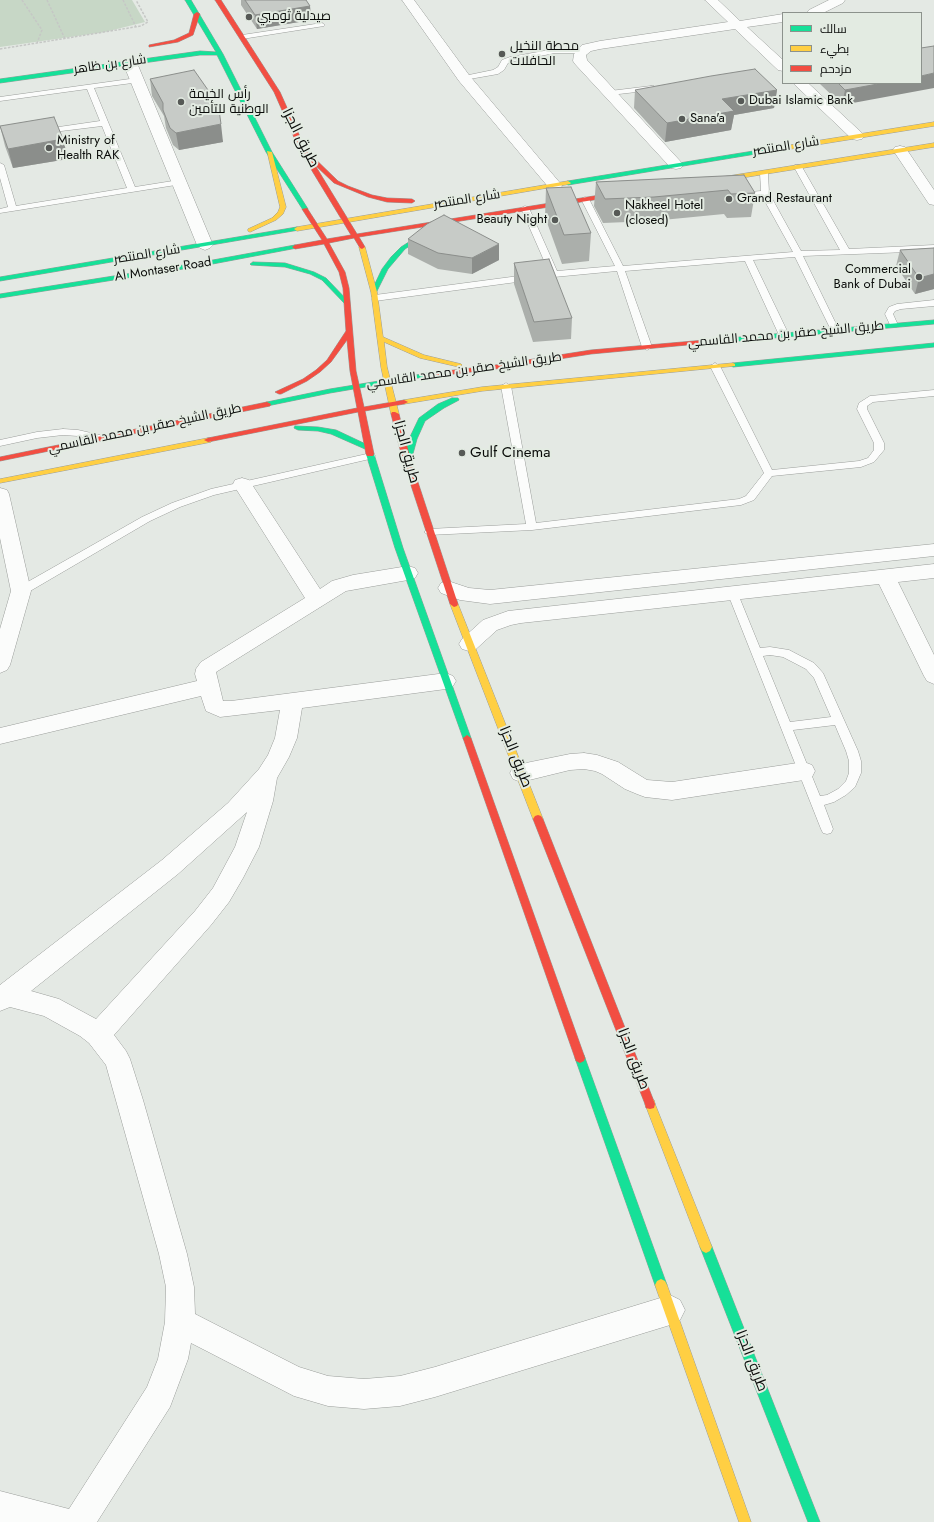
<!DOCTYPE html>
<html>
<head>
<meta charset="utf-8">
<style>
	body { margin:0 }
	#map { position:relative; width:934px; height:1522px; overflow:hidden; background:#e4e9e4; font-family:Jost,Cairo,sans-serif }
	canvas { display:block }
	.legend { position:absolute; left:782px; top:12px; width:140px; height:72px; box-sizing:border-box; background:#e3ebe2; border:1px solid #8c928c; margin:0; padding:5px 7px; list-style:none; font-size:12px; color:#0a0c0a }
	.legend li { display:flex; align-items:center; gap:8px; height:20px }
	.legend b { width:20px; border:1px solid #8c928c }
</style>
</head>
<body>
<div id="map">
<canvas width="934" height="1522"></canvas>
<ul class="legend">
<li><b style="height:5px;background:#16e098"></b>سالك</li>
<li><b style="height:5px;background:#ffcf43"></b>بطيء</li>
<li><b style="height:5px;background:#f24e42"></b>مزدحم</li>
</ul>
</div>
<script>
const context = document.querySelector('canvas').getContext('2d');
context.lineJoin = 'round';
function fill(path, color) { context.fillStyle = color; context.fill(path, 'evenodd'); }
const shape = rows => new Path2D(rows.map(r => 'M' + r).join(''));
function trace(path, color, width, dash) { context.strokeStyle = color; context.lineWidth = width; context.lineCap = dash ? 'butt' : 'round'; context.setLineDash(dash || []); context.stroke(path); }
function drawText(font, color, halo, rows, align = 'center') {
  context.font = font + ' Jost,Cairo,sans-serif'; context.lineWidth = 4; context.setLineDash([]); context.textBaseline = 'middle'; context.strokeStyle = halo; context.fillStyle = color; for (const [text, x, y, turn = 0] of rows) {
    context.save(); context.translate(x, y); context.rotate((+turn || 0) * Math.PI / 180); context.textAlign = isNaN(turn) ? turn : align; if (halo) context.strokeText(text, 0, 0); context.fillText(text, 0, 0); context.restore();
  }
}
const green = shape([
	[0,0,132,0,145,22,105,32,0,47]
]);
const path = shape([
	[22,0,42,30,37,43],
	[47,0,65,39],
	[123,0,136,27],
	[0,49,141,26,148,22,136,0]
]);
const lane = shape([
	[322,23,325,25,324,26,242,39,239,37,242,35,322,23],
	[555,49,582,49,586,51,582,53,555,53,515,61,508,63,504,70,498,74,464,80,460,78,464,76,493,70,498,67,502,60,510,57,555,49],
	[137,78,140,78,140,82,94,88,135,187,179,180,182,180,182,184,0,213,0,209,8,207,0,178,0,163,4,165,16,206,127,188,102,126,45,133,41,131,45,129,100,121,87,89,0,101,0,97,137,78],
	[651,86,654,86,654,90,610,95,606,93,610,91,651,86],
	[795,165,801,165,802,167,849,249,934,245,934,251,803,256,839,330,838,332,835,333,831,330,795,257,753,260,789,335,784,338,779,335,745,261,625,271,652,347,647,350,642,347,617,271,554,277,375,301,371,298,375,295,549,272,521,208,525,206,529,208,557,271,615,266,581,199,585,197,589,199,623,266,793,252,762,196,739,197,735,195,739,193,761,191,760,173,764,171,768,173,769,193,801,251,840,250,794,167,795,165],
	[934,300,934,306,901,309,895,311,893,314,898,325,897,327,891,327,885,314,889,307,897,304,934,300],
	[715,363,720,366,772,470,859,461,868,458,874,450,874,443,857,409,859,403,870,396,934,390,934,396,873,402,867,406,867,409,884,443,884,450,874,462,861,467,772,476,754,500,741,505,532,530,429,535,424,532,429,529,526,524,501,386,506,383,511,386,536,523,739,499,746,496,764,473,710,366,715,363],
	[63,429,78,430,104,436,106,438,101,441,78,436,63,435,37,438,0,446,0,440,37,432,63,429],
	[371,453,374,454,376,456,374,458,214,495,180,507,150,521,25,594,21,595,17,594,16,591,17,588,142,517,172,503,211,489,371,453],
	[733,590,737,591,738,594,760,648,770,647,789,650,814,663,823,673,858,751,861,761,861,773,855,787,846,795,834,802,824,805,833,829,831,833,827,834,823,833,821,829,728,594,729,591,733,590],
	[770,655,783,657,806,669,814,678,831,717,790,722,763,656,770,655],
	[835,725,846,751,849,761,849,773,846,781,838,789,827,795,820,796,793,730,835,725]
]);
const street = shape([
	[402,0,414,0,469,75,560,183,562,186,560,189,555,190,550,189,459,81,402,0],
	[705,0,718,0,740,21,783,14,783,22,747,27,783,60,783,71,778,70,735,29,600,49,591,51,586,55,587,60,681,162,683,165,681,168,676,169,671,168,575,64,573,61,574,54,582,45,600,41,728,22,705,0],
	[829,0,845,0,843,3,823,13,807,13,809,10,829,0],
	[130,59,135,60,137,63,213,245,210,248,205,250,200,248,197,245,123,63,125,60,130,59],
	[793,83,808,83,862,133,864,136,862,139,857,140,852,139,793,83],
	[900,146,905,147,934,190,934,205,929,204,893,150,895,147,900,146],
	[242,478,249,480,320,589,332,581,353,575,408,566,415,568,418,573,415,578,408,580,346,591,216,672,223,701,231,701,446,673,453,676,456,681,453,686,446,689,302,708,297,738,289,757,277,778,273,801,259,847,243,878,229,902,211,925,114,1035,126,1051,130,1059,143,1100,187,1254,194,1287,195,1314,299,1367,328,1376,364,1379,400,1376,435,1367,670,1295,680,1300,685,1310,680,1320,670,1325,435,1397,400,1406,364,1409,328,1406,294,1396,191,1343,188,1359,170,1407,97,1522,0,1522,0,1491,69,1509,147,1387,158,1359,165,1322,166,1287,159,1254,106,1065,89,1043,80,1036,44,1016,10,1007,0,1011,0,985,162,860,228,803,259,769,268,755,275,738,280,710,220,717,206,711,201,696,0,744,0,728,197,681,195,674,196,669,201,662,305,598,233,484,235,480,242,478],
	[247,812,235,847,213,888,195,911,96,1019,59,999,31,991,178,874,247,812],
	[0,488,7,490,9,494,31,591,10,665,7,670,0,673,0,629,11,591,0,538,0,488],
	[934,544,934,556,490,604,460,600,441,593,438,588,441,583,448,581,469,588,490,590,934,544],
	[934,564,934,578,898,582,934,655,934,684,927,681,924,676,879,584,521,623,511,625,497,630,476,649,469,651,462,649,459,644,462,639,483,620,508,611,934,564],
	[584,753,597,755,618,762,647,780,672,782,804,762,812,765,815,771,812,777,804,780,672,800,645,797,637,794,625,789,602,774,595,771,584,769,570,770,521,782,513,779,510,773,513,767,521,764,570,754,584,753]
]);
const fast = shape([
	[185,0,191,0,223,54,272,152,308,209,307,210,303,210,266,152,217,55,200,55,0,83,0,79,200,51,216,52,185,0],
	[772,148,774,149,774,151,568,185,565,183,568,181,772,148],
	[297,227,300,229,299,230,0,281,0,277,297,227],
	[431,228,436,229,405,249,388,269,376,293,372,293,371,292,382,269,391,257,401,247,431,228],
	[295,245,297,246,297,248,202,266,0,298,0,294,202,262,295,245],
	[253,262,285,263,314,272,326,278,350,303,349,304,345,304,322,280,310,274,285,267,251,265,250,264,253,262],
	[934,320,934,324,728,342,725,340,728,338,934,320],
	[934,343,934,347,733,367,730,365,733,363,934,343],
	[428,373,430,374,430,376,330,393,267,406,263,404,267,402,330,389,428,373],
	[452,398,458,398,459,400,444,408,425,421,417,439,411,461,407,463,404,463,403,461,409,439,419,418,438,404,452,398],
	[295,426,318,427,336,430,372,447,371,449,365,449,331,434,318,431,298,430,294,428,295,426],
	[367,452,373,452,374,454,403,548,471,738,470,740,464,740,463,738,395,548,366,454,367,452],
	[580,1053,584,1055,585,1058,667,1285,665,1289,661,1291,657,1289,655,1285,575,1058,576,1055,580,1053],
	[706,1241,710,1243,712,1247,820,1522,808,1522,700,1247,702,1243,706,1241]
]);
const slow = shape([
	[934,122,934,126,772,152,769,150,772,148,934,122],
	[934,143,934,147,716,182,713,180,716,178,934,143],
	[267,151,272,152,286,207,283,214,276,220,250,232,248,231,248,229,272,218,278,212,280,207,267,151],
	[568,181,571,183,570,184,297,231,294,229,297,227,568,181],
	[362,245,365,247,377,292,383,337,424,355,461,364,462,365,459,367,420,358,384,342,387,367,399,414,395,416,391,414,381,367,371,292,359,247,362,245],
	[733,363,735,364,735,366,482,391,404,404,400,402,404,400,482,387,733,363],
	[208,438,211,438,211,442,0,483,0,479,208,438],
	[454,601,458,604,543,819,541,822,538,823,535,822,533,819,450,604,454,601],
	[650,1099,654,1100,655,1104,712,1247,710,1251,706,1253,702,1251,700,1247,645,1104,646,1100,650,1099],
	[661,1279,665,1281,667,1285,751,1522,739,1522,655,1285,657,1281,661,1279]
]);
const jam = shape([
	[215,0,221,0,280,92,306,150,338,181,348,186,372,195,387,198,412,199,415,201,412,203,387,202,368,197,334,183,315,165,357,234,625,191,628,193,625,195,359,237,365,247,362,249,360,248,354,238,329,243,345,272,349,288,356,371,364,407,404,400,408,402,404,404,365,411,374,454,373,456,367,456,366,454,358,412,208,442,204,440,208,438,357,408,350,371,347,340,331,362,320,372,307,381,281,394,279,394,275,392,303,379,316,370,327,360,346,331,343,288,339,272,324,244,295,249,292,247,295,245,322,240,302,209,307,208,327,239,351,235,300,151,274,92,215,0],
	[197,12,200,14,193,35,178,42,149,47,149,45,174,40,189,33,194,14,197,12],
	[728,338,731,340,730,341,591,354,489,370,428,377,425,375,428,373,489,366,591,350,728,338],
	[267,402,271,404,270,406,0,461,0,457,267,402],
	[392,412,395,412,399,414,411,461,458,604,457,606,454,607,450,604,403,461,391,414,392,412],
	[467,735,471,738,585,1058,584,1061,580,1063,576,1061,575,1058,463,738,467,735],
	[538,815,541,816,543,819,655,1104,654,1108,650,1109,646,1108,645,1104,533,819,535,816,538,815]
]);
const wall = shape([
	[241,0,306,0,310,6,311,20,257,29,241,5],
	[150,79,210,102,223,142,179,150,173,145,166,128,164,116,152,96],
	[820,83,921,83,842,105,820,84],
	[635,90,777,90,774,108,734,115,731,130,665,142,634,108],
	[0,126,63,139,68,159,13,168,5,146],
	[744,175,755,193,751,217,727,218,724,214,652,221,603,223,594,206,596,182],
	[546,188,591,233,589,261,562,264,545,217],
	[408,239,499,260,472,274,438,269,408,254],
	[934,248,934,289,915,294,896,266,900,250],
	[514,263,572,318,571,339,533,342,514,284]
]);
const shadedWall = shape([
	[310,6,311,20,257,29,255,15],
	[934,73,934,88,842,105,845,90,883,83,921,83,921,76],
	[208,90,211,107,198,92],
	[777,90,774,108,734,115,731,130,665,142,667,123,722,99],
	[221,124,223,142,179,150,176,133],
	[63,139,68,159,13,168,8,149],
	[499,244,499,260,472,274,472,258],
	[934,274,934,289,915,294,919,278]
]);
const building = shape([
	[245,0,306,0,310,6,255,15,245,0],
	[934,46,934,73,921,76,921,48,934,46],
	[755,69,777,90,722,99,734,111,667,123,635,90,711,76,755,69],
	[194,70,208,90,198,92,219,110,221,124,176,133,170,128,163,110,163,103,150,79,194,70],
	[838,83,883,83,845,90,838,83],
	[54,117,63,139,8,149,0,126,54,117],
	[744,175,755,193,731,194,728,190,654,197,605,199,596,182,744,175],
	[571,187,591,233,564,235,546,188,571,187],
	[444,215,499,244,472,258,438,253,408,239,427,224,444,215],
	[934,248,934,274,919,278,900,250,934,248],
	[549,259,572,318,534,322,514,263,549,259]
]);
const markers = [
	[249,17,4,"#565956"],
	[502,54,4,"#565956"],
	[741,101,4,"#565956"],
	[181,102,4,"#565956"],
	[682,119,4,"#565956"],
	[49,148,4,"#565956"],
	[729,199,4,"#565956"],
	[617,213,4,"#565956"],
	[555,220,4,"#565956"],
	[919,277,4,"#565956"],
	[462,453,4,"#565956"]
];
const farPoinames = [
	["صيدلية ثومبي",257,17],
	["محطة النخيل",510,47],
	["الحافلات",510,62],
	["رأس الخيمة",189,95],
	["الوطنية للتأمين",189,110],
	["Dubai Islamic Bank",749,101],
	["Sana'a",690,119],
	["Ministry of",57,141],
	["Health RAK",57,156],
	["Grand Restaurant",737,199],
	["Nakheel Hotel",625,206],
	["(closed)",625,221],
	["Beauty Night",547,220,"right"],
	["Commercial",911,270,"right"],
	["Bank of Dubai",911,285,"right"]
];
const farStreetnames = [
	["شارع بن ظاهر",110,65,-8],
	["شارع المنتصر",786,147,-9],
	["شارع المنتصر",467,200,-9],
	["شارع المنتصر",147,255,-9],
	["Al Montaser Road",163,270,-9],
	["طريق الشيخ صقر بن محمد القاسمي",786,335,-5],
	["طريق الشيخ صقر بن محمد القاسمي",464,371,-8],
	["طريق الشيخ صقر بن محمد القاسمي",145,429,-12]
];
const streetNames = [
	["طريق الجزا",300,138,63],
	["طريق الجزا",406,452,75],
	["طريق الجزا",515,757,68],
	["طريق الجزا",633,1059,69],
	["طريق الجزا",751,1361,69]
];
const poiNames = [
	["Gulf Cinema",470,453]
];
fill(green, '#c7d7c6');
trace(lane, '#9a9d9a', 1);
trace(street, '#9a9d9a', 1);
trace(fast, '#9a9d9a', 1);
trace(slow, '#9a9d9a', 1);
trace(jam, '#9a9d9a', 1);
trace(path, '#c5c7c5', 1.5, [2.5, 1.5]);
fill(lane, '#fbfcfb');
fill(street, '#fbfcfb');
fill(fast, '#16e098');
fill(slow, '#ffcf43');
fill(jam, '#f24e42');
fill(wall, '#abafab');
fill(shadedWall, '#8b8e8b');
fill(building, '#c7cbc7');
trace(building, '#8b8e8b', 1);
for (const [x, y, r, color] of markers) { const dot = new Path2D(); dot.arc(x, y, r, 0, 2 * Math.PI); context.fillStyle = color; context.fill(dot); trace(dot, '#e3ebe2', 1.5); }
drawText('13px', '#0a0c0a', '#e3ebe2', farPoinames, 'left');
drawText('13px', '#0a0c0a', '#e3ebe2', farStreetnames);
drawText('15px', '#0a0c0a', '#e3ebe2', streetNames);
drawText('15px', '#0a0c0a', '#e3ebe2', poiNames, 'left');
</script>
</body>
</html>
